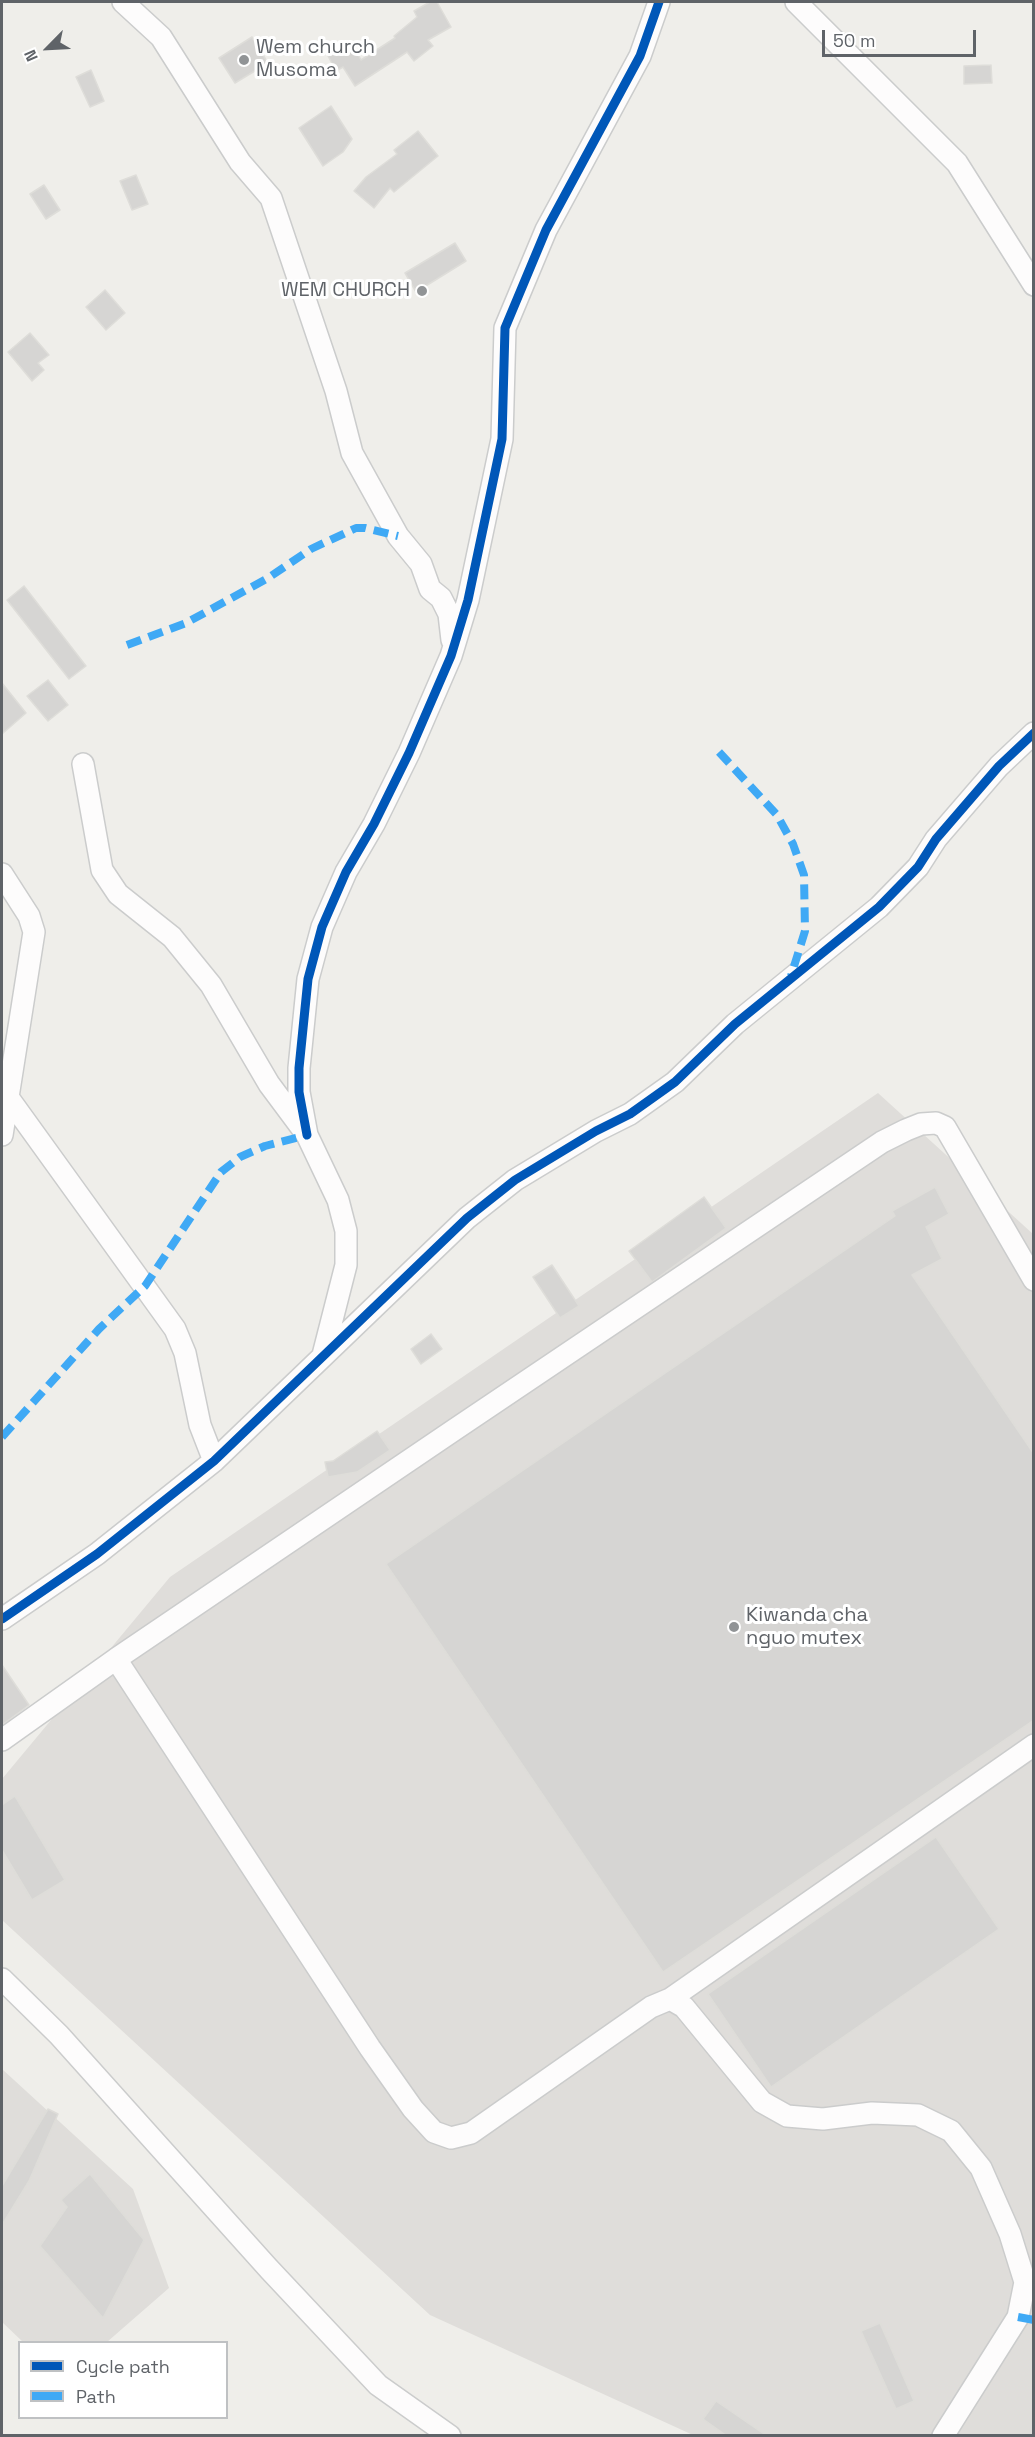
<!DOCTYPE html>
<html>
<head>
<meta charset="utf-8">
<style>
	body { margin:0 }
	#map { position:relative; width:1035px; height:2437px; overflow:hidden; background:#efeeea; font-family:"Space Grotesk",sans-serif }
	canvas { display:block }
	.frame { position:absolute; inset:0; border:3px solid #5f6368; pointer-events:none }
	.legend { position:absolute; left:18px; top:2341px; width:210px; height:78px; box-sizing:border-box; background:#fff; border:2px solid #bfc1c3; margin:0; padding:8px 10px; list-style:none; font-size:18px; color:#5f6368 }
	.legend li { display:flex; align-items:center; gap:12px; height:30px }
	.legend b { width:30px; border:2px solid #bfc1c3 }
	.north { position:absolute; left:18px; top:18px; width:60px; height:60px; -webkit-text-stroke:4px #fff; paint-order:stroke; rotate:246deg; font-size:16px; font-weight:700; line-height:24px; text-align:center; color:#5f6368 }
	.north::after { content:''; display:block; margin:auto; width:21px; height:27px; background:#5f6368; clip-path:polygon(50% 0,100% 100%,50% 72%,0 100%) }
	.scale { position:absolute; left:822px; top:30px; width:154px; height:27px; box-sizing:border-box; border:3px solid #5f6368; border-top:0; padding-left:8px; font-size:18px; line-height:21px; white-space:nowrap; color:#5f6368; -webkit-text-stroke:4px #fff; paint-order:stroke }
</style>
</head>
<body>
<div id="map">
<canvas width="1035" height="2437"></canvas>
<div class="frame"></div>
<ul class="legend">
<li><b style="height:8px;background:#0057b8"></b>Cycle path</li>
<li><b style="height:8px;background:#3fa9f5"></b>Path</li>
</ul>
<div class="north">N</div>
<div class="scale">50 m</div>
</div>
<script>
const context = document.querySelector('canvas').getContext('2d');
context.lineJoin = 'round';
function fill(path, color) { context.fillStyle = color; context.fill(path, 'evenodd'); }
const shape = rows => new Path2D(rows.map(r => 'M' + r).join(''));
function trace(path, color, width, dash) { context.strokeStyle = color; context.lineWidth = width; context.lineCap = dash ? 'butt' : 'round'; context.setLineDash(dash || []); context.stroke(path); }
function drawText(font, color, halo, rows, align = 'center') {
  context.font = font + ' "Space Grotesk",sans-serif'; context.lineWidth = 6; context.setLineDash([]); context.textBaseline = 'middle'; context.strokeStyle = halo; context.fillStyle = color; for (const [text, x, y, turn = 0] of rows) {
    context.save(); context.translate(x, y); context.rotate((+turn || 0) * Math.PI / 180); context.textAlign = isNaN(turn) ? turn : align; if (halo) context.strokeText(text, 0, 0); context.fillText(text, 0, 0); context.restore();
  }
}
const industrial = shape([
	[878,1093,1033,1234,1033,2435,693,2435,430,2315,2,1920,2,1779,170,1577],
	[2,2069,133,2189,169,2288,107,2342,23,2342,2,2322]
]);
const building = shape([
	[430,2,437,2,451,27,428,40,433,46,414,61,407,52,355,86,343,67,336,71,327,54,351,41,361,60,395,38,394,36,417,17,414,11,430,2],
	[252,37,268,63,235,83,219,58,252,37],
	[991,65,992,83,964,84,964,66,991,65],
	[91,70,104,101,90,107,76,77,91,70],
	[331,106,352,139,343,152,323,166,299,128,331,106],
	[418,131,438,156,394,192,390,188,374,208,354,191,366,177,397,154,394,150,418,131],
	[136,175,148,204,132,210,120,181,136,175],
	[44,185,60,210,46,219,30,194,44,185],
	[455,243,466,261,416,292,405,273,455,243],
	[105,290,125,313,106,330,86,307,105,290],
	[30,333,49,355,38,363,44,370,32,381,8,352,30,333],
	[24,586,86,666,69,679,7,600,24,586],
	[48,680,68,705,48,721,27,696,48,680],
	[2,683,26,713,2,734,2,683],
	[935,1187,949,1214,926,1227,942,1259,912,1275,1034,1454,1034,1720,663,1972,386,1564,895,1216,892,1211,935,1187],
	[704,1197,726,1228,652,1282,629,1251,704,1197],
	[552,1265,579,1306,560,1318,533,1277,552,1265],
	[431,1334,442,1349,421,1364,411,1349,431,1334],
	[377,1431,390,1450,357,1472,328,1477,325,1462,333,1461,377,1431],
	[2,1665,29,1705,2,1725,2,1665],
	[15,1796,65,1880,32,1900,2,1850,2,1805,15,1796],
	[936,1837,999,1929,771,2087,708,1994,936,1837],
	[48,2109,58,2114,29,2181,2,2225,2,2186,48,2109],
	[90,2174,144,2240,103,2318,40,2246,67,2207,61,2200,90,2174],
	[880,2323,914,2401,896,2409,861,2331,880,2323],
	[716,2401,767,2436,727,2436,703,2419,716,2401]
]);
const minor = shape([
	[123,2,161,37,240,162,271,198,336,391,352,453,398,536,421,564,430,589,441,598,449,614,452,640],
	[796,2,957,163,1034,285],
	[83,764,102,870,118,894,172,937,211,985,269,1084,307,1135,338,1200,346,1231,346,1265,323,1355],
	[2,874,29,916,34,932,2,1135],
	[7,1096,175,1329,185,1353,200,1425,214,1461],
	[307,1135,299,1092,299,1068,308,979,322,927,346,872,374,824,409,753,451,656,468,600,502,439,505,328,546,230,640,56,659,2],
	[2,1619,97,1554,214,1461,467,1218,515,1180,596,1131,630,1114,675,1082,735,1024,879,907,918,867,936,839,999,766,1034,733],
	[116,1659,370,2048,413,2109,434,2132,451,2138,471,2133,651,2007,670,1999,684,2007,762,2102,787,2116,823,2119,872,2113,918,2115,951,2131,981,2168,1010,2234,1025,2282,1018,2317,943,2436],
	[2,1740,116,1659,454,1430,882,1142,906,1130,921,1124,936,1123,945,1127,1034,1280],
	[2,1979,59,2035,269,2269,378,2385,450,2436],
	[670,1999,1034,1745]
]);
const quiet = shape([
	[127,645,186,623,268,578,311,549,356,528,365,528,398,536],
	[719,752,777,815,793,844,804,875,805,931,791,976],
	[2,1123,3,1123],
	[2,1437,99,1329,145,1286,221,1172,240,1157,265,1146,307,1135],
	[1018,2317,1034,2320]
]);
const cycleway = shape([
	[307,1135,299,1092,299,1068,308,979,322,927,346,872,374,824,409,753,451,656,468,600,502,439,505,328,546,230,640,56,659,2],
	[2,1619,97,1554,214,1461,467,1218,515,1180,596,1131,630,1114,675,1082,735,1024,879,907,918,867,936,839,999,766,1034,733]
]);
const markers = [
	[244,60,6,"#919496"],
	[422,291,6,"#919496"],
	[734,1627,6,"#919496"]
];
const poiNames = [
	["Wem church",256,48],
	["Musoma",256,71],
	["WEM CHURCH",410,291,"right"],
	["Kiwanda cha",746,1616],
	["nguo mutex",746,1639]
];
fill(industrial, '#dfddda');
fill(building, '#d6d5d3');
trace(building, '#deddd9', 1.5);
trace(minor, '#cbcccc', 24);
trace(minor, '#fdfcfc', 21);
trace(quiet, '#3fa9f5', 8, [15, 8]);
trace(cycleway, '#0057b8', 9);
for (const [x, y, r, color] of markers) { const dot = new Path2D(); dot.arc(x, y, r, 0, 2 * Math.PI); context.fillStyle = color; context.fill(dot); trace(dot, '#fff', 2); }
drawText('20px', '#5f6368', '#fff', poiNames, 'left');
</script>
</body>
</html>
